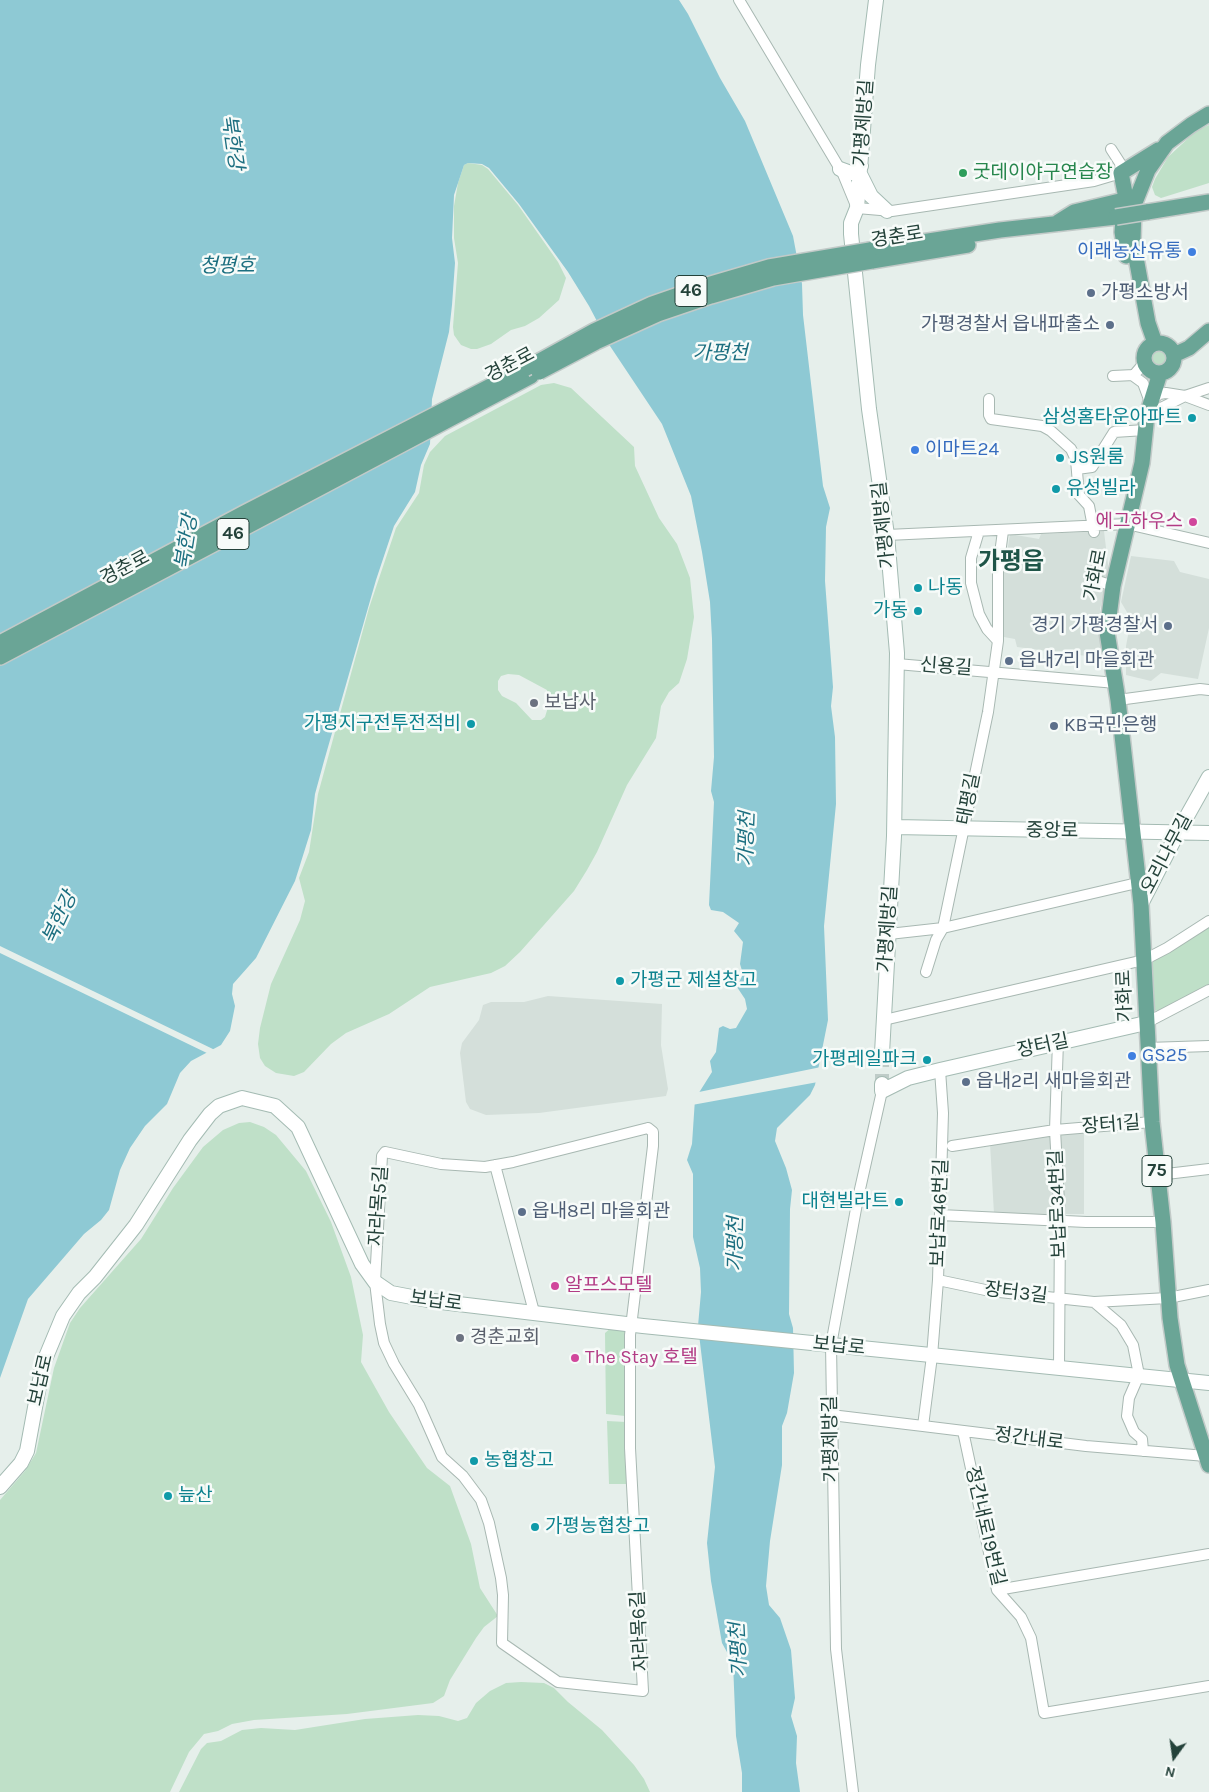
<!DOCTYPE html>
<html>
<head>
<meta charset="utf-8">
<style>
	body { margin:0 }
	#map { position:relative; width:1209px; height:1792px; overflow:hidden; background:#e6efeb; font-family:Karla,sans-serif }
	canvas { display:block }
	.north { position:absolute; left:1149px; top:1732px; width:50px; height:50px; -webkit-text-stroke:4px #f7fbf9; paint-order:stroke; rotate:194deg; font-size:14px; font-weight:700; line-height:20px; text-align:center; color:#24423a }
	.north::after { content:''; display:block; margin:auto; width:18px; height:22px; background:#24423a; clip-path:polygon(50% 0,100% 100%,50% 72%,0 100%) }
</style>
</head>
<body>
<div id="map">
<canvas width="1209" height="1792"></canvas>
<div class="north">N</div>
</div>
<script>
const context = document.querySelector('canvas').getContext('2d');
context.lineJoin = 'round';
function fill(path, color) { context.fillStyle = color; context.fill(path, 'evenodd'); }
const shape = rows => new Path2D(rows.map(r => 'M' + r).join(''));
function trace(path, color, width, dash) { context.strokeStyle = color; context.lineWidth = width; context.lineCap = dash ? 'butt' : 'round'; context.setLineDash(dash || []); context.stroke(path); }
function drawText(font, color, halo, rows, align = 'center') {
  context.font = font + ' Karla,"Noto Sans KR",sans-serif'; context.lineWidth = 5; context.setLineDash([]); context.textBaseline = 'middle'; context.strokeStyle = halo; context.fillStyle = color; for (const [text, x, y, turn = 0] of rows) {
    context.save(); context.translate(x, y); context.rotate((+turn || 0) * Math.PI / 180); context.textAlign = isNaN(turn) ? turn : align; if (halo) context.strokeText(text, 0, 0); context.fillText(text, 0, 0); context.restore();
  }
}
const built = shape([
	[1104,531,1109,573,1100,609,1102,658,1017,647,1015,639,1004,637,1000,594,1010,534,1039,539,1041,534],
	[1131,556,1174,561,1180,572,1209,579,1209,628,1198,679,1161,673,1151,681,1126,675,1126,646,1131,619,1121,602],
	[548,996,662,1004,661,1045,668,1089,666,1096,539,1113,486,1115,470,1109,466,1102,460,1053,462,1043,479,1020,483,1005,491,1002,524,1002],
	[1084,1132,1084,1214,994,1214,990,1143]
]);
const green = shape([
	[1209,125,1209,183,1161,198,1155,195,1152,187,1155,179,1168,157,1196,131],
	[468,163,482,165,488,169,518,205,558,262,566,278,559,300,539,318,525,326,511,330,491,344,477,349,471,349,461,345,454,335,453,327,458,263,454,238,454,206,458,183,464,165],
	'1149 358a10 10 0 1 1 20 0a10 10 0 1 1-20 0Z',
	[554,383,571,388,634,447,635,466,659,518,677,544,690,578,694,617,687,659,679,683,669,692,661,706,656,738,627,785,597,852,587,870,574,891,520,952,505,966,491,973,430,987,389,1014,346,1033,331,1044,304,1072,294,1076,276,1073,265,1066,260,1058,258,1044,260,1028,271,984,300,920,305,901,299,878,309,852,318,794,369,608,396,528,419,493,424,465,430,452,445,436,541,385],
	[508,674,519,675,547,690,549,704,545,717,541,720,532,720,516,703,502,696,498,690,498,681,501,676],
	[1209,925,1209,984,1159,1011,1153,1010,1151,963],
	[250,1122,264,1127,276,1135,306,1171,331,1222,351,1277,363,1335,361,1362,389,1412,427,1468,450,1486,471,1544,480,1588,498,1616,484,1627,476,1638,450,1680,444,1696,433,1703,347,1714,254,1720,232,1724,218,1731,204,1734,189,1752,170,1792,0,1792,0,1500,25,1471,36,1453,54,1368,70,1323,80,1308,141,1239,173,1188,203,1147,223,1130,239,1123],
	[612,1327,626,1330,625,1416,606,1414,605,1333],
	[607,1421,626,1422,629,1484,609,1484],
	[521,1682,544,1683,554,1688,568,1702,602,1730,634,1765,644,1779,650,1792,179,1792,201,1749,207,1743,221,1741,242,1730,261,1728,295,1730,365,1719,418,1715,439,1716,458,1721,467,1718,476,1703,490,1691,506,1683]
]);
const water = shape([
	[0,0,679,0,688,14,720,78,745,121,793,236,802,284,803,315,823,486,830,508,826,527,825,581,833,687,831,706,835,737,836,804,824,926,828,1020,815,1085,810,1095,777,1128,775,1141,786,1168,792,1190,790,1209,789,1314,793,1328,794,1373,787,1413,782,1426,782,1465,770,1541,766,1586,769,1605,780,1618,791,1650,795,1698,791,1716,797,1736,796,1763,800,1792,742,1792,742,1773,736,1736,733,1663,722,1643,711,1581,707,1543,715,1467,698,1326,701,1292,700,1268,693,1237,693,1174,687,1160,692,1144,695,1099,712,1072,710,1061,716,1052,719,1028,723,1026,730,1029,736,1028,747,1009,745,999,737,987,743,974,740,964,743,942,734,931,739,923,723,912,711,910,709,905,714,802,711,791,714,757,712,639,710,602,702,552,691,496,662,424,610,346,589,306,568,272,519,204,489,168,482,164,468,163,464,165,454,195,452,238,455,263,452,305,449,332,432,399,430,444,421,465,415,492,394,526,376,580,324,761,315,794,311,830,295,881,256,958,233,984,232,994,235,1006,230,1031,221,1045,191,1061,180,1073,167,1104,145,1126,130,1148,120,1170,109,1210,101,1220,84,1234,28,1299,0,1378]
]);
const pier = shape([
	[0,946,217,1051,211,1055,0,953],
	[821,1067,818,1082,692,1105,694,1093]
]);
const secondaryTunnel = shape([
	[882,1053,882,1084]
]);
const street = shape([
	[739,0,843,174,857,208,892,211,1094,181,1121,173,1120,163,1111,149],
	[1132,375,1143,383,1150,402,1159,394,1166,393,1185,396,1209,405],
	[1113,376,1134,375,1145,362],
	[989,399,989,415,991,419,1042,426,1051,431,1071,449,1076,460,1079,495,1089,506,1094,532],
	[1147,415,1185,396,1209,388],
	[1077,469,1092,467,1114,432,1145,430],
	[979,531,971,558,971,583,979,614,987,629,998,641],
	[887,535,1127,524,1209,543],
	[1101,582,1113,586],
	[897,664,1116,683],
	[1118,700,1200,689,1209,690],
	[889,934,943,928,1137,883],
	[926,972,936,940,943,928,988,712,998,641,998,569,1003,531],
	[884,1020,1144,960,1167,948,1209,921],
	[1146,1023,1209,990],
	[1058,1041,1055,1130,1060,1221,1059,1367],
	[1147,1048,1209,1046],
	[940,1070,943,1113,938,1280,932,1356,923,1426,1086,1446,1206,1456],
	[648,1128,653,1132,653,1146,630,1335,630,1448,643,1691,558,1682,502,1643,503,1595,501,1578,489,1523,481,1500,463,1476,442,1457,419,1405,394,1364,384,1343,380,1324,375,1282,382,1156,385,1152,441,1164,485,1167,513,1162,648,1128],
	[952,1146,1055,1130,1152,1122],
	[495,1165,534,1312],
	[1158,1175,1209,1169],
	[940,1215,1086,1222,1163,1222],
	[938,1280,990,1291,1094,1302,1168,1298,1209,1290],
	[1094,1302,1121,1325,1133,1345,1139,1375,1129,1398,1127,1416,1134,1432,1142,1439,1143,1451],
	[831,1415,923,1426],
	[963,1431,997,1590,1021,1617,1031,1638,1044,1713,1209,1686],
	[997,1590,1209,1554],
	[853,1792,836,1649,831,1345,858,1198,882,1091]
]);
const secondary = shape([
	[876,0,868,65,857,208,851,223,851,234,869,409,887,535,897,653,894,836,882,1053],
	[840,169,851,173,858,171,861,166],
	[860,174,871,196,887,211],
	[895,827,1209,833],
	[1141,904,1177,834,1209,777],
	[882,1084,882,1091,908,1078,940,1070,1146,1023],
	[0,1487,21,1463,27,1451,43,1364,63,1316,79,1293,95,1277,136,1225,190,1140,210,1114,219,1106,242,1098,275,1106,298,1127,362,1264,375,1282,391,1293,433,1301,643,1326,1209,1383]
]);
const primary = shape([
	[1147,212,1209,202],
	[1058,222,1074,212,1124,200],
	[870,250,1000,230,1116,217],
	[1126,256,1122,232,1125,193,1121,173,1158,150],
	[872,261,968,245],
	'1144 358a15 15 0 1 1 30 0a15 15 0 1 1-30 0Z',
	[1155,343,1148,323,1133,241,1134,205,1148,170,1167,143,1191,125,1209,114],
	[1174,355,1189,348,1209,331],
	[1160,373,1147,415,1142,463,1113,586,1107,632,1118,700,1141,904,1152,1122,1163,1222,1170,1318,1177,1365,1209,1465],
	[0,643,244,513,516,373],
	[0,657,531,376]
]);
const primaryBridge = shape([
	[1116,217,1147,212],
	[525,369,594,331,652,304,704,286,769,267,870,250],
	[539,372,596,342,658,314,711,296,773,278,872,261]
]);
const markers = [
	[963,173,5,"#2e9e5b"],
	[1192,252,5,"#3f7fe0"],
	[1091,293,5,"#5c6f8a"],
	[1110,325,5,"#5c6f8a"],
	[1192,418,5,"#0f9aa8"],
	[915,450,5,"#3f7fe0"],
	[1060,458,5,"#0f9aa8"],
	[1056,489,5,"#0f9aa8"],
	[1193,522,5,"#d1479c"],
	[918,588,5,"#0f9aa8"],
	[918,611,5,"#0f9aa8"],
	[1168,626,5,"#5c6f8a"],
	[1009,661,5,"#5c6f8a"],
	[534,703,5,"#6b7280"],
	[471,724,5,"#0f9aa8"],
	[1054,726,5,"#5c6f8a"],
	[620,981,5,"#0f9aa8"],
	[1132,1056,5,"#3f7fe0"],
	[927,1060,5,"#0f9aa8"],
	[966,1082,5,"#5c6f8a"],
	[899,1202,5,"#0f9aa8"],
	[522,1212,5,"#5c6f8a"],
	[555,1286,5,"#d1479c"],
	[460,1338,5,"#6b7280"],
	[575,1358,5,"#d1479c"],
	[474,1461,5,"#0f9aa8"],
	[168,1496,5,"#0f9aa8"],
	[535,1527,5,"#0f9aa8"]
];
const shields = [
	[691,291,32],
	[233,534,32],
	[1157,1171,30]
];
const shieldNames = [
	["46",691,291],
	["46",233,534],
	["75",1157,1171]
];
const streetNames = [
	["가평제방길",864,123,-86],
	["경춘로",897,237,-9],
	["경춘로",510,365,-28],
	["가평제방길",884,525,-96],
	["경춘로",125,568,-28],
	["가화로",1096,575,-79],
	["신용길",946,667,4],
	["태평길",969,799,-79],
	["중앙로",1052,831,1],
	["오리나무길",1167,854,-62],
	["가평제방길",888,929,-86],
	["가화로",1125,996,-92],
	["장터길",1043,1046,-12],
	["장터1길",1111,1125,-4],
	["보납로34번길",1058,1204,-92],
	["자라목5길",379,1206,-86],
	["보납로46번길",940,1213,-88],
	["장터3길",1016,1293,7],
	["보납로",436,1301,8],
	["보납로",839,1346,6],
	["보납로",41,1380,-77],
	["가평제방길",831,1439,-91],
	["정간내로",1029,1439,7],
	["정간내로19번길",985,1526,77],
	["자라목6길",640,1631,-93]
];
const leisureNames = [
	["굿데이야구연습장",973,173]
];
const shopNames = [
	["이래농산유통",1182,252,"right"],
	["이마트24",925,450],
	["GS25",1142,1056]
];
const serviceNames = [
	["가평소방서",1101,293],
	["가평경찰서 읍내파출소",1100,325,"right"],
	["경기 가평경찰서",1158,626,"right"],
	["읍내7리 마을회관",1019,661],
	["KB국민은행",1064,726],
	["읍내2리 새마을회관",976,1082],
	["읍내8리 마을회관",532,1212]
];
const cultureNames = [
	["삼성홈타운아파트",1182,418,"right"],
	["JS원룸",1070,458],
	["유성빌라",1066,489],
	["나동",928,588],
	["가동",908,611,"right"],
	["가평지구전투전적비",461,724,"right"],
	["가평군 제설창고",630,981],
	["가평레일파크",917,1060,"right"],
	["대현빌라트",889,1202,"right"],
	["농협창고",484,1461],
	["늪산",178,1496],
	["가평농협창고",545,1527]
];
const hotelNames = [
	["에그하우스",1183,522,"right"],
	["알프스모텔",565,1286],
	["The Stay 호텔",585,1358]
];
const worshipNames = [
	["보납사",544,703],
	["경춘교회",470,1338]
];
const waterNames = [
	["북한강",232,142,82],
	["청평호",227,266],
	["가평천",720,353],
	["북한강",187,542,-81],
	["가평천",747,839,-88],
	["북한강",60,918,-65],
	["가평천",736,1244,-89],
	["가평천",739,1650,-93]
];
const districtNames = [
	["가평읍",1011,562]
];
fill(built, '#d4dfda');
fill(green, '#bfe0c8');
fill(water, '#8ec9d4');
fill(pier, '#e6efeb');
trace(secondaryTunnel, '#bfccc8', 14, [14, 7]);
trace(street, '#a8b8b2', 12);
trace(secondary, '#a4bbb3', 16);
trace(primary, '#c2cac8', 18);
trace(street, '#fff', 10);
trace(secondary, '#fff', 14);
trace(primary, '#6aa596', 15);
trace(primaryBridge, '#c2cac8', 18, []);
trace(primaryBridge, '#6aa596', 15);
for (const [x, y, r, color] of markers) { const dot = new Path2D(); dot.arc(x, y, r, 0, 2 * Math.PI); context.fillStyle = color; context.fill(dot); trace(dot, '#f7fbf9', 2); }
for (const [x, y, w] of shields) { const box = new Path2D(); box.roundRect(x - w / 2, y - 15.5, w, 31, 4); context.fillStyle = '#f7fbf9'; context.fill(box); trace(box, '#24423a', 1); }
drawText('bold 18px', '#24423a', null, shieldNames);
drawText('19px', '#24423a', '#f7fbf9', streetNames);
drawText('19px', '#27864d', '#f7fbf9', leisureNames, 'left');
drawText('19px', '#366cbe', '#f7fbf9', shopNames, 'left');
drawText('19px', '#4e5e75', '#f7fbf9', serviceNames, 'left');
drawText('19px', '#0d838f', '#f7fbf9', cultureNames, 'left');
drawText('19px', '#b23c85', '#f7fbf9', hotelNames, 'left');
drawText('19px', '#5b616d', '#f7fbf9', worshipNames, 'left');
drawText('italic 20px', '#1c6f80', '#f7fbf9', waterNames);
drawText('bold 24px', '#1f5548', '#f7fbf9', districtNames);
</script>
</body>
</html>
